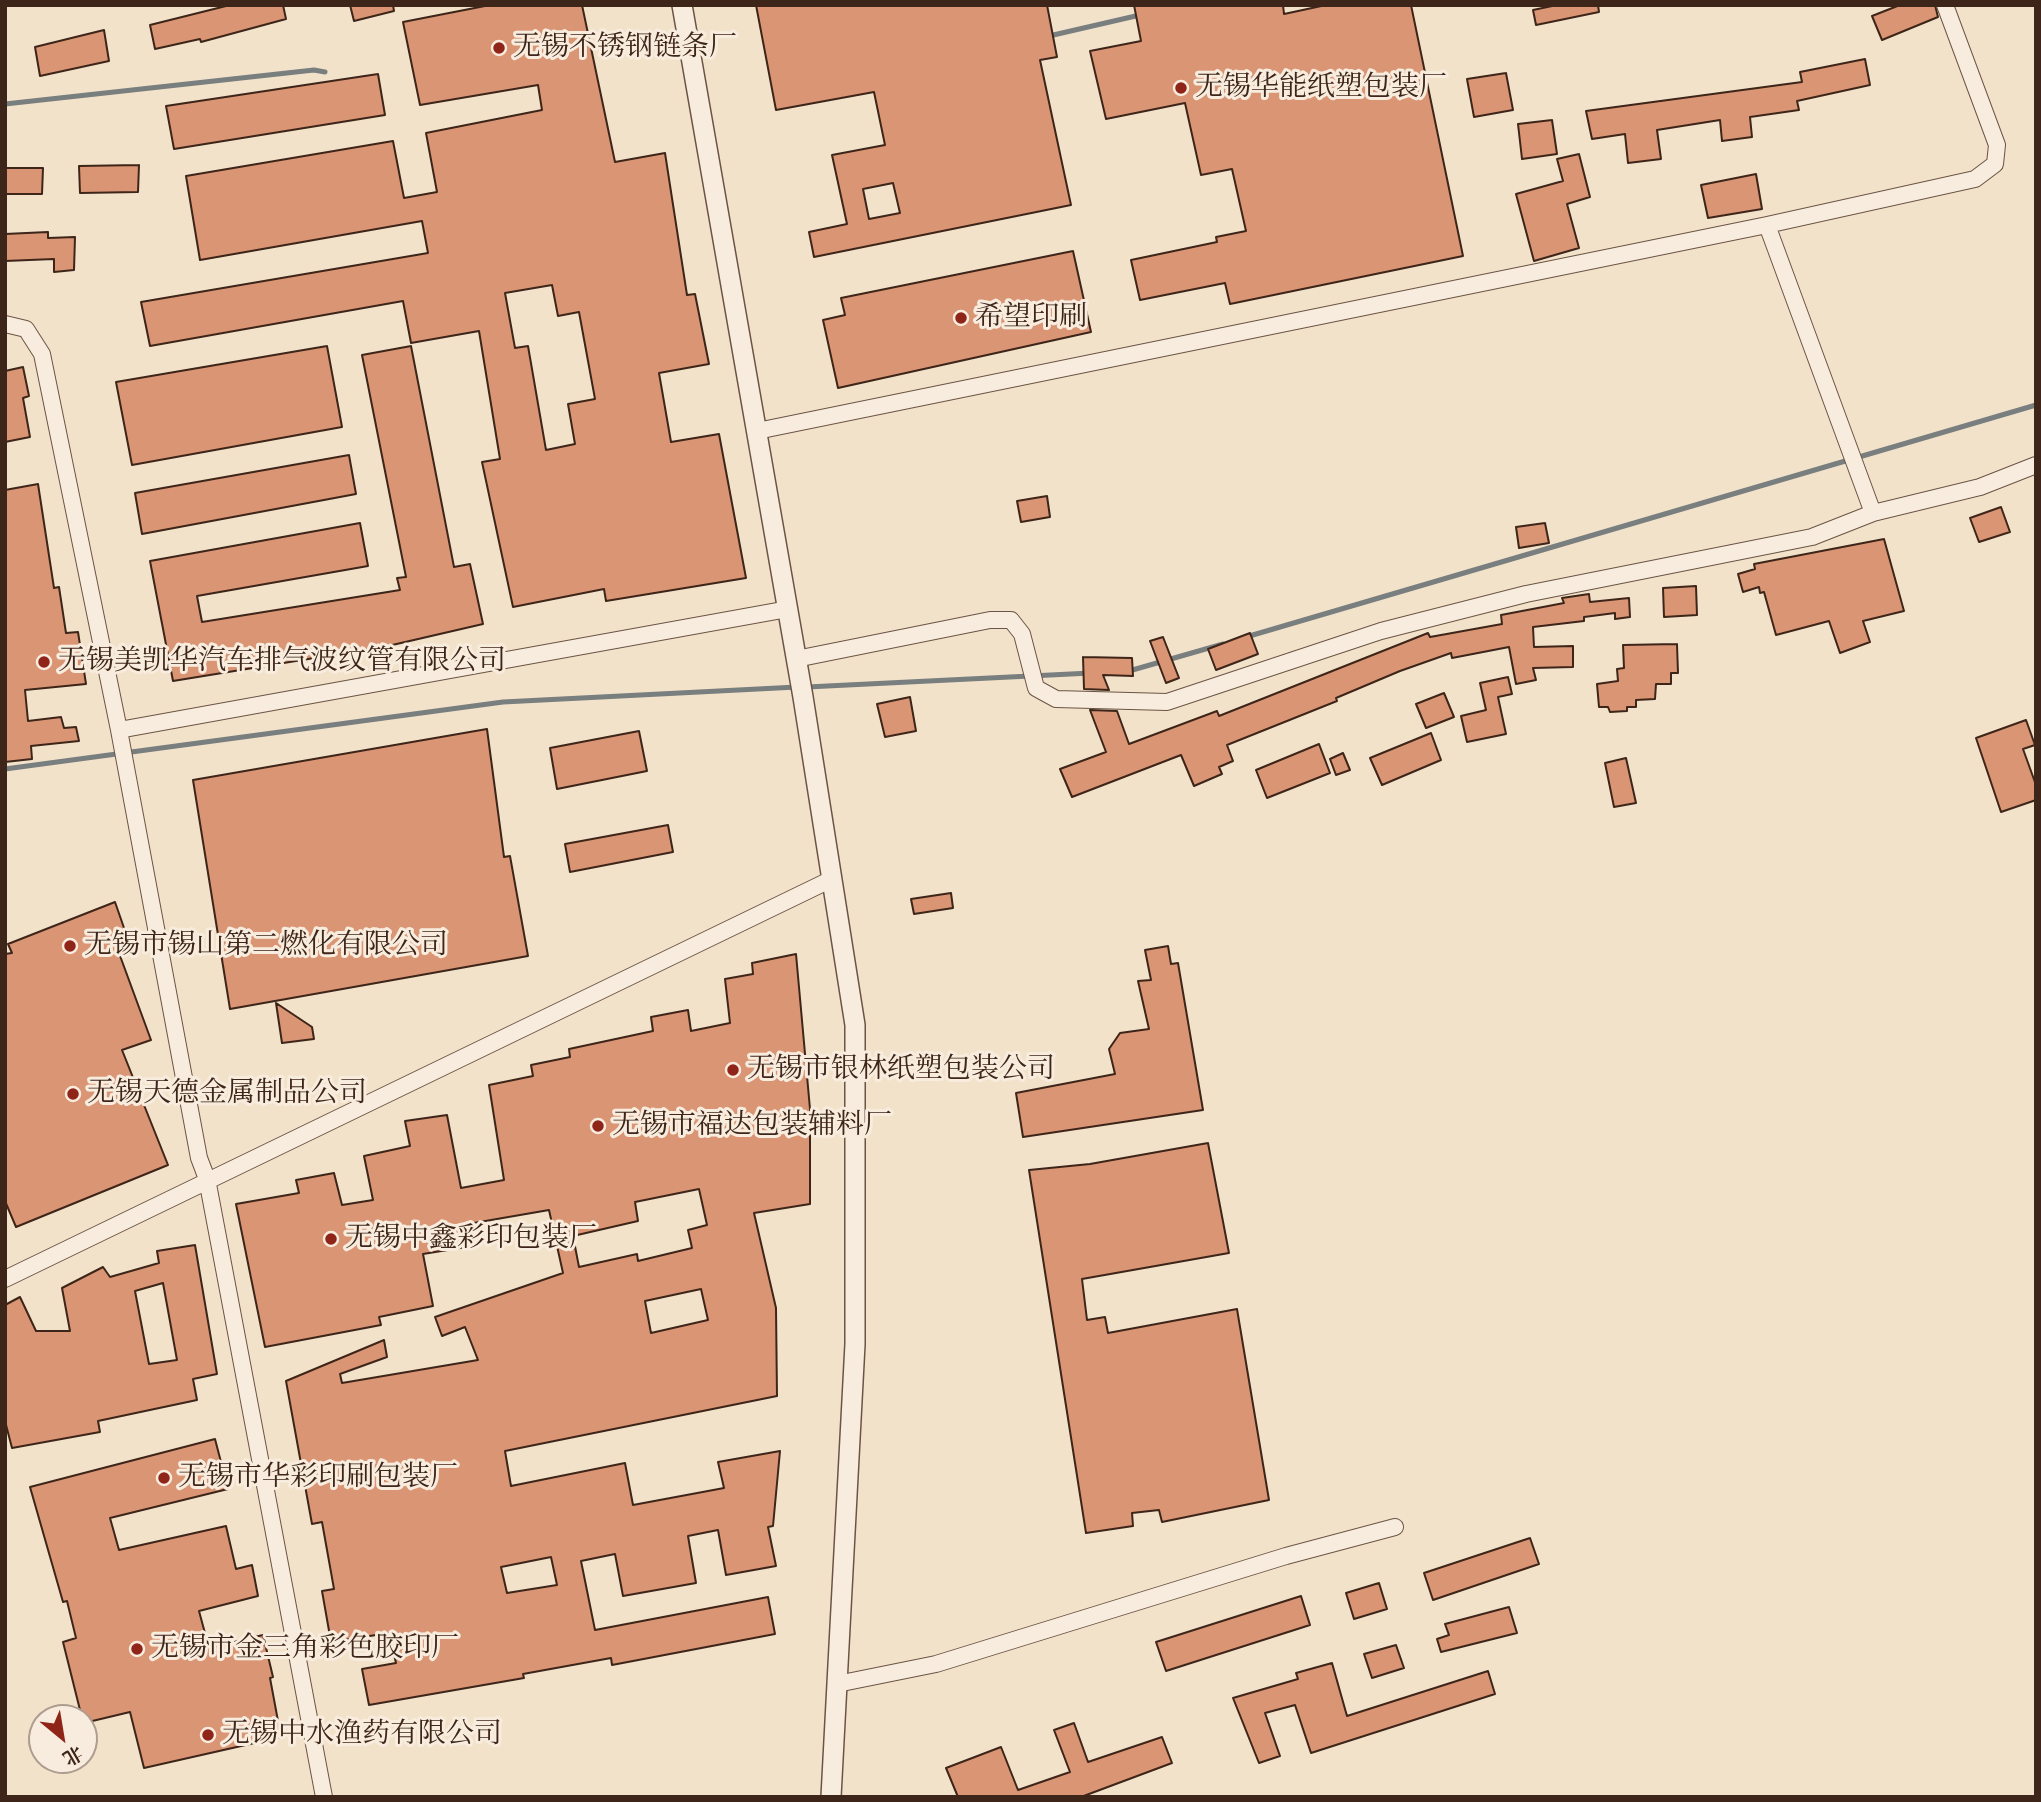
<!DOCTYPE html>
<html>
<head>
<meta charset="utf-8">
<style>
	body { margin:0 }
	#map { position:relative; width:2041px; height:1802px; overflow:hidden; background:#f3e2ca; font-family:Alegreya,"Noto Serif SC",serif }
	canvas { display:block }
	.frame { position:absolute; inset:0; border:7px solid #3e2519; pointer-events:none }
	.north { position:absolute; left:28px; top:1704px; width:70px; height:70px; box-sizing:border-box; background:#f7ecdd; border:2px solid #ad9c8f; border-radius:50%; rotate:150deg; font-size:19px; font-weight:700; line-height:28px; text-align:center; color:#3e2519 }
	.north::after { content:''; display:block; margin:auto; width:24px; height:32px; background:#8f2418; clip-path:polygon(50% 0,100% 100%,50% 72%,0 100%) }
</style>
</head>
<body>
<div id="map">
<canvas width="2041" height="1802"></canvas>
<div class="frame"></div>
<div class="north">北</div>
</div>
<script>
const context = document.querySelector('canvas').getContext('2d');
context.lineJoin = 'round';
const shape = rows => new Path2D(rows.map(r => 'M' + r).join(''));
function trace(path, color, width, dash) { context.strokeStyle = color; context.lineWidth = width; context.lineCap = dash ? 'butt' : 'round'; context.setLineDash(dash || []); context.stroke(path); }
function fill(path, color) { context.fillStyle = color; context.fill(path, 'evenodd'); }
function drawText(font, color, halo, rows, align = 'center') {
  context.font = font + ' Alegreya,"Noto Serif SC",serif'; context.lineWidth = 6; context.setLineDash([]); context.textBaseline = 'middle'; context.strokeStyle = halo; context.fillStyle = color; for (const [text, x, y, turn = 0] of rows) {
    context.save(); context.translate(x, y); context.rotate((+turn || 0) * Math.PI / 180); context.textAlign = isNaN(turn) ? turn : align; if (halo) context.strokeText(text, 0, 0); context.fillText(text, 0, 0); context.restore();
  }
}
const stream = shape([
	[1049,36,1140,15],
	[5,104,314,70,325,72],
	[1246,637,2036,405],
	[1129,671,1223,644],
	[807,687,1091,673],
	[5,769,503,702,797,687]
]);
const building = shape([
	[230,5,283,5,286,19,201,42,200,39,155,49,150,25,230,5],
	[350,5,393,5,394,11,354,21,350,5],
	[490,5,582,5,615,162,665,153,687,295,695,294,709,364,659,373,671,442,719,434,746,578,606,601,604,589,513,607,482,462,500,459,479,331,411,343,403,301,150,346,141,302,428,253,422,221,200,260,186,176,393,141,404,198,437,192,426,133,542,110,538,85,420,105,403,22,490,5],
	[552,285,558,316,579,312,595,399,568,404,575,444,546,450,528,346,515,348,505,293,552,285],
	[756,5,1047,5,1057,57,1040,60,1071,205,814,257,809,232,847,224,832,155,885,145,874,92,776,110,756,5],
	[893,183,900,213,869,219,863,189,893,183],
	[1134,5,1283,5,1284,14,1326,5,1411,5,1463,256,1230,304,1225,283,1140,300,1131,260,1217,242,1216,237,1246,231,1232,169,1201,175,1185,103,1106,119,1090,51,1141,41,1134,5],
	[1557,5,1598,5,1599,12,1536,25,1533,10,1557,5],
	[1900,5,1935,5,1938,17,1882,40,1872,16,1900,5],
	[104,30,109,61,40,76,35,47,104,30],
	[1865,59,1870,85,1797,101,1799,110,1750,117,1752,137,1722,141,1720,120,1657,130,1661,159,1628,163,1625,134,1592,139,1586,111,1802,82,1800,72,1865,59],
	[1506,73,1513,110,1474,117,1467,79,1506,73],
	[378,74,385,115,174,149,166,106,378,74],
	[1552,120,1557,154,1522,159,1518,124,1552,120],
	[1579,154,1590,197,1567,204,1579,248,1534,261,1516,194,1563,181,1557,159,1579,154],
	[139,165,138,192,80,193,79,166,139,165],
	[5,168,43,168,42,194,5,194,5,168],
	[1756,174,1762,209,1708,218,1701,185,1756,174],
	[48,232,48,238,75,237,74,270,54,272,54,259,5,261,5,234,48,232],
	[1073,251,1091,332,838,388,823,320,845,315,841,298,1073,251],
	[327,346,342,427,132,465,116,382,327,346],
	[411,346,454,567,470,564,483,624,388,646,173,681,150,561,360,523,368,566,197,596,202,622,400,590,397,578,406,577,362,355,411,346],
	[23,367,29,396,23,398,30,437,5,442,5,371,23,367],
	[349,455,356,494,142,534,135,493,349,455],
	[38,484,54,588,59,587,66,633,78,632,86,684,25,690,28,721,61,717,64,728,76,727,79,741,31,746,32,759,5,762,5,490,38,484],
	[1047,496,1050,517,1021,522,1017,501,1047,496],
	[2001,507,2010,532,1979,542,1970,518,2001,507],
	[1545,523,1549,543,1519,548,1516,527,1545,523],
	[1884,539,1904,611,1863,621,1870,642,1840,653,1829,621,1776,635,1764,592,1760,593,1759,587,1743,592,1738,574,1755,569,1754,564,1884,539],
	[1696,586,1697,615,1664,617,1663,588,1696,586],
	[1589,594,1590,602,1629,598,1630,617,1615,619,1615,613,1584,617,1584,621,1533,627,1534,647,1573,646,1573,667,1533,668,1536,680,1516,684,1509,647,1452,658,1451,653,1400,671,1336,698,1337,701,1227,745,1233,761,1219,767,1222,774,1194,786,1181,755,1072,797,1060,769,1106,752,1090,710,1117,711,1129,744,1217,711,1219,716,1428,633,1430,637,1502,624,1501,615,1564,603,1562,598,1589,594],
	[1250,633,1258,654,1216,670,1208,649,1250,633],
	[1163,637,1179,678,1166,683,1150,641,1163,637],
	[1677,644,1678,673,1671,673,1671,684,1656,684,1655,699,1636,700,1636,707,1627,707,1627,711,1610,712,1608,707,1599,707,1597,684,1618,681,1617,669,1624,668,1623,645,1677,644],
	[1083,657,1132,658,1133,676,1103,675,1109,690,1084,689,1083,657],
	[1508,677,1512,694,1498,697,1506,734,1467,742,1461,716,1486,710,1480,683,1508,677],
	[1444,693,1454,717,1426,728,1416,704,1444,693],
	[910,697,916,731,885,737,877,704,910,697],
	[2026,720,2035,745,2023,749,2036,785,2036,800,2001,812,1976,738,2026,720],
	[487,729,504,857,510,856,528,956,230,1009,193,780,487,729],
	[639,731,647,771,557,789,550,748,639,731],
	[1431,733,1441,760,1382,785,1370,758,1431,733],
	[1319,744,1330,773,1267,798,1256,770,1319,744],
	[1343,753,1350,770,1336,775,1330,759,1343,753],
	[1626,758,1636,803,1614,807,1605,763,1626,758],
	[668,825,673,852,570,872,565,844,668,825],
	[951,893,953,908,914,914,911,899,951,893],
	[115,902,131,948,119,953,151,1040,122,1050,168,1165,16,1227,5,1201,5,954,12,953,8,944,115,902],
	[1168,946,1171,964,1178,963,1203,1110,1023,1137,1016,1093,1115,1074,1109,1049,1120,1033,1149,1029,1138,981,1151,980,1145,950,1168,946],
	[796,954,810,1109,810,1204,754,1213,776,1308,777,1396,505,1451,511,1486,625,1463,633,1505,724,1488,718,1462,780,1451,773,1526,768,1527,776,1566,726,1575,718,1530,688,1536,696,1583,623,1596,615,1554,581,1561,595,1630,768,1597,775,1634,612,1665,611,1658,523,1674,524,1678,369,1705,362,1669,396,1663,389,1633,331,1642,322,1591,334,1589,322,1522,312,1524,286,1381,384,1340,387,1357,340,1374,342,1383,478,1360,465,1327,442,1336,435,1317,563,1273,549,1210,468,1224,472,1246,423,1254,433,1306,379,1317,381,1325,265,1347,236,1204,299,1193,296,1180,334,1173,342,1205,373,1200,364,1156,410,1146,405,1121,447,1115,461,1188,504,1180,489,1085,533,1076,531,1065,570,1057,569,1049,653,1031,651,1017,688,1010,691,1031,730,1023,725,979,753,974,752,963,796,954],
	[699,1189,707,1225,688,1230,692,1248,638,1261,637,1254,579,1267,573,1236,638,1221,635,1202,699,1189],
	[701,1289,708,1320,651,1333,645,1301,701,1289],
	[551,1557,557,1585,507,1593,501,1567,551,1557],
	[276,1003,312,1027,314,1039,282,1043,276,1003],
	[1208,1143,1229,1253,1082,1279,1087,1320,1105,1317,1108,1333,1237,1309,1269,1500,1162,1522,1159,1510,1132,1513,1133,1526,1086,1533,1029,1170,1090,1164,1208,1143],
	[195,1245,217,1374,193,1379,197,1400,98,1421,100,1432,12,1448,5,1421,5,1305,20,1297,36,1331,70,1331,62,1288,103,1267,110,1277,159,1263,157,1251,195,1245],
	[163,1283,177,1360,149,1364,135,1291,163,1283],
	[215,1439,228,1489,110,1518,119,1550,226,1526,236,1569,252,1565,258,1596,199,1611,209,1648,263,1635,273,1677,270,1678,281,1737,144,1768,130,1712,84,1723,82,1718,63,1642,76,1638,67,1601,63,1602,30,1487,215,1439],
	[1530,1538,1539,1564,1433,1600,1424,1573,1530,1538],
	[1379,1583,1387,1609,1354,1619,1346,1593,1379,1583],
	[1301,1596,1310,1625,1166,1671,1156,1642,1301,1596],
	[1509,1607,1517,1633,1441,1652,1437,1639,1449,1635,1445,1624,1509,1607],
	[1396,1645,1404,1668,1372,1678,1364,1654,1396,1645],
	[1332,1663,1347,1716,1488,1671,1495,1694,1311,1753,1295,1705,1265,1713,1280,1756,1259,1763,1233,1698,1298,1679,1296,1673,1332,1663],
	[1074,1723,1088,1762,1162,1737,1172,1763,1081,1797,958,1797,946,1768,1001,1747,1018,1790,1070,1772,1054,1730,1074,1723]
]);
const minor = shape([
	[1767,225,1873,513],
	[5,324,26,329,42,354,119,730,199,1158,207,1179,324,1797],
	[757,431,1767,225,1975,179,1995,164,1997,145,1945,5],
	[796,659,990,620,1011,620,1022,634,1036,688,1056,699,1167,702,1381,631,1526,594,1812,537,1873,513,1980,487,2036,465],
	[119,730,788,609],
	[5,1279,832,879],
	[837,1684,936,1664,1286,1556,1395,1527]
]);
const tertiary = shape([
	[682,5,803,697,855,1025,855,1344,831,1797]
]);
const markers = [
	[499,48,7,"#8f2418"],
	[1181,88,7,"#8f2418"],
	[961,318,7,"#8f2418"],
	[44,662,7,"#8f2418"],
	[70,946,7,"#8f2418"],
	[733,1070,7,"#8f2418"],
	[73,1094,7,"#8f2418"],
	[598,1126,7,"#8f2418"],
	[331,1239,7,"#8f2418"],
	[164,1478,7,"#8f2418"],
	[137,1649,7,"#8f2418"],
	[208,1735,7,"#8f2418"]
];
const poiNames = [
	["无锡不锈钢链条厂",513,48],
	["无锡华能纸塑包装厂",1195,88],
	["希望印刷",975,318],
	["无锡美凯华汽车排气波纹管有限公司",58,662],
	["无锡市锡山第二燃化有限公司",84,946],
	["无锡市银林纸塑包装公司",747,1070],
	["无锡天德金属制品公司",87,1094],
	["无锡市福达包装辅料厂",612,1126],
	["无锡中鑫彩印包装厂",345,1239],
	["无锡市华彩印刷包装厂",178,1478],
	["无锡市金三角彩色胶印厂",151,1649],
	["无锡中水渔药有限公司",222,1735]
];
trace(stream, '#797e7e', 5);
fill(building, '#da9574');
trace(building, '#3e2519', 2);
trace(minor, '#6b5445', 18);
trace(tertiary, '#6b5445', 22);
trace(minor, '#f7ecdd', 16);
trace(tertiary, '#f7ecdd', 19);
for (const [x, y, r, color] of markers) { const dot = new Path2D(); dot.arc(x, y, r, 0, 2 * Math.PI); context.fillStyle = color; context.fill(dot); trace(dot, '#f7ecdd', 2.5); }
drawText('28px', '#3e2519', '#f7ecdd', poiNames, 'left');
</script>
</body>
</html>
